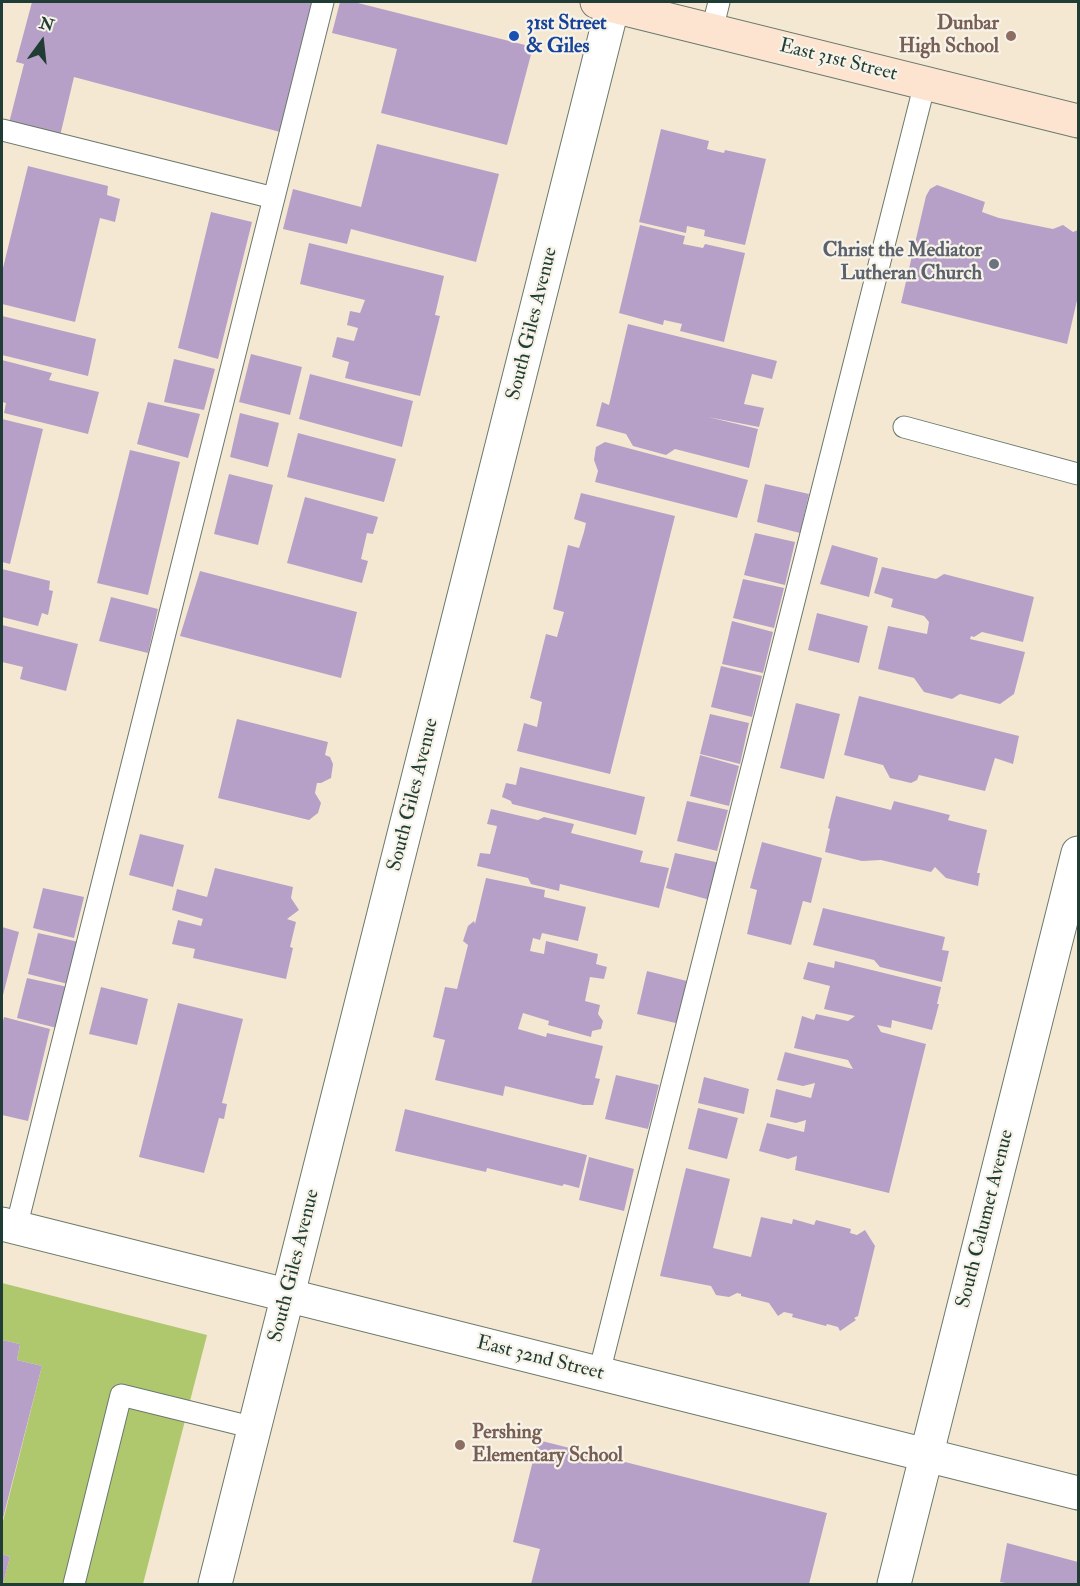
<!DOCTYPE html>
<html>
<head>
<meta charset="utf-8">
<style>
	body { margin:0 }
	#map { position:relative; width:1080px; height:1586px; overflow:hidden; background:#f5e8d3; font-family:"IM FELL Double Pica",serif }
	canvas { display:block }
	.frame { position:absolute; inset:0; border:3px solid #1f3d34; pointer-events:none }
	.north { position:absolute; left:12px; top:12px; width:60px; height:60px; -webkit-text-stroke:4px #f7f3e8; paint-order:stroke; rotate:15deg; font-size:16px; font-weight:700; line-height:24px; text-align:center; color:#1f3d34 }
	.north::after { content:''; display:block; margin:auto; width:21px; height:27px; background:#1f3d34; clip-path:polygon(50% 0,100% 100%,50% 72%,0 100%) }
</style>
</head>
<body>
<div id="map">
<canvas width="1080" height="1586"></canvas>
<div class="frame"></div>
<div class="north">N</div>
</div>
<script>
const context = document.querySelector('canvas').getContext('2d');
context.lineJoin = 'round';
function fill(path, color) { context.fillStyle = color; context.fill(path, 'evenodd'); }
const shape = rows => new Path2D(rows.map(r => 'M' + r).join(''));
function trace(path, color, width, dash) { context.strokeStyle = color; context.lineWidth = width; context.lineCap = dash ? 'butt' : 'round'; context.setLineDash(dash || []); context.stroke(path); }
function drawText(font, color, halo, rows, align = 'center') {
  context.font = font + ' "IM FELL Double Pica",serif'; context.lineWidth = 4.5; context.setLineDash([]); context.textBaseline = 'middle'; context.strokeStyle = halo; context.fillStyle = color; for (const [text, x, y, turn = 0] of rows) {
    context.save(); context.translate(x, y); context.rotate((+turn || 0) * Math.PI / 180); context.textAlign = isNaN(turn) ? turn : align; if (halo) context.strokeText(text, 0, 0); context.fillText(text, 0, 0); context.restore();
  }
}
const green = shape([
	[2,1283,207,1335,143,1584,3,1584,10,1557,2,1554,2,1525,42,1366,17,1360,20,1344,2,1340]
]);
const building = shape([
	[32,2,313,2,280,132,74,77,60,136,9,123,24,64,16,62],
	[340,2,354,2,533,47,507,145,381,113,397,49,332,33],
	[661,129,709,141,707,149,724,153,725,150,766,159,745,245,704,236,705,230,687,226,686,233,639,222],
	[377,144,499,174,476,262,351,229,347,244,283,229,293,189,361,207],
	[28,166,108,186,107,195,120,199,115,222,100,218,75,322,2,304,2,272],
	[937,185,985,202,982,212,999,218,1053,229,1063,225,1073,232,1078,230,1078,296,1067,344,901,303,926,196,930,189],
	[211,212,252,222,218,359,178,348],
	[640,225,685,236,683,244,703,248,705,244,745,253,724,342,680,331,682,324,664,320,663,325,619,313],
	[309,243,444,276,435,315,440,316,420,396,345,378,349,362,332,357,337,337,354,341,358,328,347,325,350,311,360,313,365,300,300,284],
	[2,316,96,339,88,376,2,355],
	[628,324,777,361,772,379,752,374,744,404,764,408,759,427,708,417,758,429,749,468,675,449,666,455,633,446,626,434,596,426,602,402,609,405],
	[251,354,302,367,290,415,239,402],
	[174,359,215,369,204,410,164,402],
	[2,360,52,373,49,380,99,392,88,434,4,413,6,403,2,402],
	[310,374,413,401,402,447,299,419],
	[148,402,200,414,188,458,137,444],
	[240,413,279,423,268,467,230,457],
	[2,419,43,429,10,564,2,562],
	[298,433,396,459,384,502,287,477],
	[605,442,748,480,737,518,595,482,598,471,594,460,596,447],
	[130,450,180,462,148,595,97,583],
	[229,474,273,485,258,545,214,534],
	[765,484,809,494,800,533,757,522],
	[581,493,675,516,610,774,517,751,524,723,537,727,542,702,530,698,546,634,557,637,564,612,553,609,568,545,579,548,584,532,586,523,574,519],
	[305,497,378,517,373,534,367,533,361,559,368,561,362,583,287,563],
	[755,533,795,542,785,585,744,575],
	[832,545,878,558,869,597,820,584],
	[882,567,936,579,944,574,1034,597,1023,642,982,632,974,637,971,636,970,639,1025,652,1014,694,1000,704,960,694,952,699,924,692,914,678,878,669,888,626,927,634,929,622,924,616,891,607,893,599,874,593],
	[2,569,50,581,49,590,53,591,48,615,42,613,38,626,2,617],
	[200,571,357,612,341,678,180,636],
	[743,579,784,588,774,628,733,618],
	[111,597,158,609,148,653,99,641],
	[817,613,868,626,859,663,808,650],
	[732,621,773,632,763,673,722,664],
	[2,625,78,644,66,691,20,679,23,667,2,662],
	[721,666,762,676,752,717,711,707],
	[859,696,1019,736,1013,764,995,758,985,791,919,775,917,780,911,783,890,778,883,765,844,755],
	[796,703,840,714,824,779,780,768],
	[710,714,749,723,740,764,700,754],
	[237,719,328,742,325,755,330,757,333,764,331,778,321,783,317,783,315,793,321,803,318,813,309,820,218,798],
	[700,755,739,766,729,806,690,796],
	[520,767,645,797,636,835,512,804,511,801,502,797,506,783,516,785],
	[836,796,891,810,894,801,950,815,948,820,987,830,977,873,980,873,978,886,946,878,935,867,931,872,881,860,862,861,825,852,830,829,828,828],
	[687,801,728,810,717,851,677,841],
	[491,809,538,820,544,817,574,824,571,833,643,851,640,862,669,868,659,908,560,884,559,891,531,884,528,878,477,866,480,853,490,854,497,826,487,824],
	[140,834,184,845,173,887,129,875],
	[762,842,822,858,811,903,803,901,791,945,747,934,757,890,750,888],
	[675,853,720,863,710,900,666,888],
	[215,868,293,887,291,898,299,910,287,919,296,922,290,947,293,948,286,979,193,958,195,949,172,944,178,920,201,926,203,919,172,910,177,889,207,897],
	[486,878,545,890,544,897,586,907,578,941,542,933,540,940,533,938,530,951,544,954,546,941,598,954,596,964,607,967,604,979,590,977,585,1001,600,1005,598,1014,603,1021,601,1029,592,1031,591,1037,548,1025,549,1021,523,1013,518,1029,546,1037,547,1033,603,1046,595,1078,600,1079,593,1105,583,1105,505,1086,503,1096,435,1080,445,1040,433,1037,445,987,457,989,468,945,463,941,468,926,474,921,475,924],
	[43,888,84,897,74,938,33,928],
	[823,908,945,937,942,950,949,951,942,982,880,967,874,960,813,945],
	[2,927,19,932,2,999],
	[38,933,79,942,68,984,28,974],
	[835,961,941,987,937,1004,939,1004,932,1030,892,1020,891,1028,877,1025,881,1032,926,1044,889,1193,795,1170,797,1156,788,1159,759,1151,767,1123,804,1132,806,1120,796,1123,770,1117,776,1089,811,1098,815,1083,803,1086,777,1080,785,1052,853,1069,848,1060,794,1048,802,1016,814,1020,816,1014,848,1021,855,1016,824,1009,830,986,803,979,808,962,834,968],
	[647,971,691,982,680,1024,637,1014],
	[27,978,68,987,57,1028,17,1018],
	[101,987,148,999,137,1045,89,1034],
	[178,1003,243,1019,222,1103,227,1104,224,1119,219,1118,204,1173,139,1157],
	[4,1017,50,1029,28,1121,2,1115,2,1025],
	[616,1075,659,1085,648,1129,605,1119],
	[704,1077,749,1089,744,1114,698,1103],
	[698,1108,738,1118,727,1159,688,1149],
	[405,1109,587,1155,579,1188,564,1184,562,1186,487,1168,486,1172,395,1151],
	[589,1157,634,1169,624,1211,579,1200],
	[686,1168,730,1179,713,1248,751,1257,761,1217,792,1224,793,1219,814,1225,816,1220,851,1229,850,1233,857,1235,865,1230,875,1246,858,1316,854,1318,856,1320,840,1331,838,1327,827,1324,826,1326,792,1317,793,1314,784,1312,778,1316,769,1303,741,1296,741,1294,737,1293,729,1297,716,1295,711,1286,660,1276],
	[2,1340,20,1344,17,1360,42,1366,2,1522],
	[538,1440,827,1513,809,1584,531,1584,540,1549,513,1542],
	[1007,1543,1078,1562,1078,1584,1011,1584,1000,1582],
	[2,1554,10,1557,3,1584,2,1584]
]);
const service = shape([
	[712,30,719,2],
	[2,130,274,198],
	[904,427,1078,474],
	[16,1228,323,2],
	[599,1373,925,83],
	[74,1584,121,1395,255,1428]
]);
const minor = shape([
	[2,1224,1078,1493],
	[215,1584,613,5],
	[894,1584,1078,853]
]);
const secondary = shape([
	[597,2,1078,121]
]);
const markers = [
	[514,36,6,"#1a4fb4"],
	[1011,36,6,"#8d6e63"],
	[994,264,6,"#6b7280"],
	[460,1445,6,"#8d6e63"]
];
const transitNames = [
	["31st Street",526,25],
	["& Giles",526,48]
];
const educationNames = [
	["Dunbar",999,25],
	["High School",999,48],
	["Pershing",472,1434,"left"],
	["Elementary School",472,1457,"left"]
];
const streetNames = [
	["East 31st Street",838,61,14],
	["South Giles Avenue",533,324,-76],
	["South Giles Avenue",414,795,-76],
	["South Calumet Avenue",986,1219,-76],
	["South Giles Avenue",295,1266,-76],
	["East 32nd Street",540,1359,14]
];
const worshipNames = [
	["Christ the Mediator",982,252],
	["Lutheran Church",982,275]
];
fill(green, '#afc86e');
fill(building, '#b7a0c7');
trace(service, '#6a796c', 23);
trace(minor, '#6a796c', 35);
trace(secondary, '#6a796c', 35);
trace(service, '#fff', 21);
trace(minor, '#fff', 33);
trace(secondary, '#fde4d1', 33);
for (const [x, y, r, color] of markers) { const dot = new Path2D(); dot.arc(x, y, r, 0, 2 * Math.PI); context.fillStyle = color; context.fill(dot); trace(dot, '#f7f3e8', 2); }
drawText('bold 20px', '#164399', '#f7f3e8', transitNames, 'left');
drawText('bold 20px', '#785e54', '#f7f3e8', educationNames, 'right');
drawText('20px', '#1f3d34', '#f7f3e8', streetNames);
drawText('bold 20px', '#5b616d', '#f7f3e8', worshipNames, 'right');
</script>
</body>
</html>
